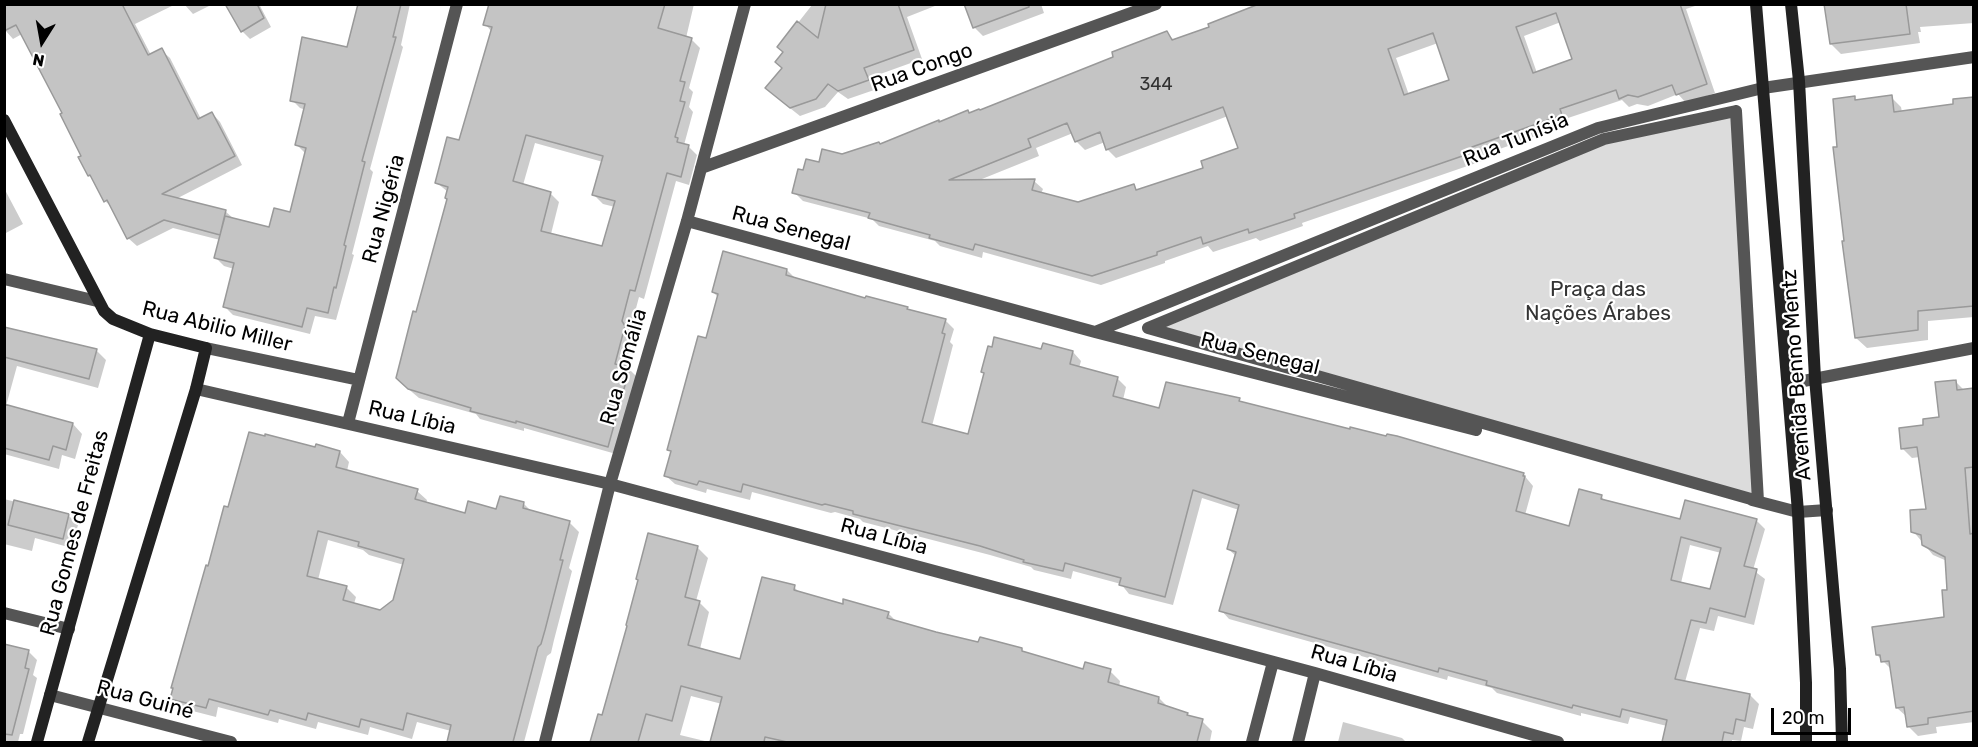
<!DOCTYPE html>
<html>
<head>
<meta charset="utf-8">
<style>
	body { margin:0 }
	#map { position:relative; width:1978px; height:747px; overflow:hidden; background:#fff; font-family:Rubik,sans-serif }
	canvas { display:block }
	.frame { position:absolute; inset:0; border:6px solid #000; pointer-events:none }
	.north { position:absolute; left:12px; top:12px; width:60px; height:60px; -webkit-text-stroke:4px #fff; paint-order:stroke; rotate:191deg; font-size:16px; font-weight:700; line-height:24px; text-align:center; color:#000 }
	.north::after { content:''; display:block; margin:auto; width:21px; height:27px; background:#000; clip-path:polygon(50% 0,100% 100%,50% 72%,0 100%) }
	.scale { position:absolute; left:1771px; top:708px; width:80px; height:27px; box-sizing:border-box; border:3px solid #000; border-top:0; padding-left:8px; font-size:18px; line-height:21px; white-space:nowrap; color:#000; -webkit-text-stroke:4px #fff; paint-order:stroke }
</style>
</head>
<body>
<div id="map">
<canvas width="1978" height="747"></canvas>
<div class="frame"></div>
<div class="north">N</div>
<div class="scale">20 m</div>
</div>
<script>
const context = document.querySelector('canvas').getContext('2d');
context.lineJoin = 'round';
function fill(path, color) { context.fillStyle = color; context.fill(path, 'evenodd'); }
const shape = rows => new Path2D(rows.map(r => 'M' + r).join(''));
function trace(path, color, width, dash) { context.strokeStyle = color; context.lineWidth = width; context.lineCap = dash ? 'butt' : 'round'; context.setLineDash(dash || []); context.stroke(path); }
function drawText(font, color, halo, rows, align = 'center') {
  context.font = font + ' Rubik,sans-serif'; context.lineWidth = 4.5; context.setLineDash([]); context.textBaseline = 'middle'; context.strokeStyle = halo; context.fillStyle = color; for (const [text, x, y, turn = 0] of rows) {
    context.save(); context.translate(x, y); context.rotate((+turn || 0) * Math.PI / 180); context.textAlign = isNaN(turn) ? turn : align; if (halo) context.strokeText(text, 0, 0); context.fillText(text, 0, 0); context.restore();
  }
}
const green = shape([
	[1736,111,1758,501,1148,328,1604,139]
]);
const shadow = shape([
	[4,4,176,4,135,24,151,55,161,50,170,58,201,119,212,113,220,122,242,165,176,199,225,211,234,219,270,229,291,213,306,154,297,145,306,110,300,108,292,100,349,49,358,9,357,4,410,4,401,45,403,47,370,169,373,172,352,254,354,255,336,320,315,316,310,334,233,315,225,307,234,269,224,266,216,258,220,240,173,228,137,246,128,238,114,209,105,201,95,181,89,175,83,156,64,113,22,34,13,39,5,30],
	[184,4,213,4,193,14],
	[259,4,271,27,250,39,242,31,226,5],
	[490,4,694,4,686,38,692,40,700,48,689,88,693,92,689,107,693,112,684,145,688,146,697,155,689,185,676,181,644,299,639,297,630,331,633,336,625,368,629,369,637,377,616,454,524,428,524,431,480,419,476,414,419,398,406,387,418,314,449,200,448,192,437,183,460,142,492,32,485,24],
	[535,143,603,162,594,195,603,204,615,207,603,248,551,234,559,202,550,193,523,185],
	[810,4,940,4,907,17,922,59,872,77,877,89,848,99,838,92,825,107,800,116,776,97,783,68,784,52,779,47,812,5],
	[966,4,1041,4,1044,13,983,36,974,27],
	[1265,4,1701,4,1686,9,1715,93,1686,103,1678,94,1648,106,1637,104,1629,107,1622,100,1568,118,1570,124,1480,156,1482,161,1302,223,1303,226,1260,241,1256,238,1213,252,1208,246,1165,261,1165,263,1101,285,983,252,982,258,940,246,935,241,879,226,872,219,803,201,794,192,804,172,842,155,880,145,970,114,1115,58,1167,33,1175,41],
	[1561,22,1574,60,1537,73,1524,36],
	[1438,43,1451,81,1409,95,1396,58],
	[1228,116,1240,149,1205,168,1138,191,1133,186,1078,204,1041,194,1043,189,1034,181,977,181,1039,156,1036,148,1073,133,1076,141,1085,150,1105,142,1107,149,1116,158],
	[1826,4,1974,4,1974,23,1920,27,1921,32,1918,32,1920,43,1841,54,1831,44],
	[1891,97,1901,107,1902,112,1955,105,1974,99,1974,317,1928,321,1928,340,1867,348,1856,338,1839,148,1854,98,1857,101],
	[4,188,23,224,4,234],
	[787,270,796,279,866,300,907,308,909,311,945,320,954,329,950,342,953,345,932,426,969,436,985,374,983,372,1042,351,1073,352,1081,361,1079,368,1117,378,1126,387,1123,400,1160,410,1239,400,1243,403,1523,474,1533,486,1525,515,1570,528,1601,496,1606,502,1681,521,1756,520,1765,529,1753,570,1765,579,1754,625,1718,616,1714,631,1700,628,1685,682,1750,695,1759,704,1753,729,1744,727,1741,741,1732,740,1732,742,1664,742,1667,726,1630,717,1628,724,1581,713,1581,716,1497,693,1492,688,1448,676,1447,680,1229,619,1221,610,1236,556,1228,549,1239,510,1202,498,1173,605,1129,594,1121,584,1073,571,1071,579,1034,570,1031,567,990,555,863,522,860,519,835,512,831,513,752,492,750,500,707,489,706,493,675,484,666,476,672,453,669,450,707,340,718,297,713,292],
	[1690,545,1721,553,1712,590,1681,583],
	[4,328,96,350,106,360,98,388,17,366,6,406,73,424,82,434,75,459,62,455,59,469,4,454],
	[1955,381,1965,391,1974,390,1974,722,1936,727,1937,733,1918,736,1908,726,1907,717,1897,708,1892,670,1877,655,1946,618,1949,591,1947,561,1933,555,1913,531,1927,510,1920,457,1912,458,1903,449,1925,426,1941,419],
	[316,449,340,452,349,462,347,471,417,491,427,500,426,504,466,515,497,511,524,504,532,512,569,522,579,532,569,568,572,571,554,640,551,653,547,656,524,742,448,742,451,731,417,722,412,739,370,727,368,735,318,722,316,729,279,719,278,723,218,707,216,717,181,708,172,698,174,689,172,688,209,567,230,509],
	[328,540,363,550,369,555,404,565,391,614,354,604,356,597,346,587,318,580],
	[4,499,68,515,78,525,72,548,35,538,32,551,4,544],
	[698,548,708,558,696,601,699,602,709,612,700,649,741,660,794,587,801,594,844,605,888,613,897,622,979,644,1021,650,1025,653,1084,671,1110,671,1120,681,1119,687,1159,698,1169,708,1202,721,1212,731,1210,741,1211,742,712,742,722,704,691,696,680,735,709,742,592,742,599,716,603,717],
	[4,646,28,651,37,660,33,675,37,678,23,734,20,734,18,742,4,742],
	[1343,722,1402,738,1406,742,1338,742]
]);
const building = shape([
	[4,4,122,4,148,55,162,48,198,119,212,112,235,156,162,194,226,210,220,235,164,220,127,239,107,200,104,202,90,175,88,176,78,157,81,156,60,114,62,113,16,25,4,31,4,4],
	[225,4,257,4,264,18,241,32,225,4],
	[358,4,401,4,393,37,396,37,362,161,365,162,344,245,346,246,336,288,334,287,328,313,307,308,302,327,223,307,234,263,214,258,225,216,269,227,274,208,290,212,306,148,295,145,305,104,290,101,302,37,347,47,358,4],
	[489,4,665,4,658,28,692,38,680,81,685,82,680,101,685,102,675,137,678,138,677,142,689,145,681,177,667,173,635,291,630,290,622,321,625,326,615,364,630,367,608,447,516,421,516,423,470,411,471,408,408,389,396,378,413,311,416,312,447,199,445,198,448,187,435,183,447,137,459,140,492,27,483,25,489,4],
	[526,135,603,156,592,195,615,201,602,246,541,231,551,192,513,181,526,135],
	[826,4,898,4,914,50,864,68,869,80,838,91,828,84,816,99,790,108,765,88,782,68,775,62,783,52,777,47,797,21,818,38,826,4],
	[964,4,1029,4,1029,7,973,28,964,4],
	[1259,4,1680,4,1707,84,1676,95,1672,85,1638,97,1628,95,1619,99,1616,90,1560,109,1562,115,1472,147,1474,152,1294,214,1295,218,1249,233,1248,229,1203,244,1201,237,1157,252,1157,255,1092,276,975,244,973,250,929,238,930,235,868,218,870,213,792,193,798,169,803,170,806,159,819,162,822,149,842,154,879,142,880,144,939,120,939,122,968,110,969,113,979,109,980,110,1113,57,1112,52,1167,31,1172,40,1209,27,1208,24,1259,4],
	[1556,13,1572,59,1533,73,1516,27,1556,13],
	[1433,33,1449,80,1404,95,1388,49,1433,33],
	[1223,107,1238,148,1201,161,1203,168,1136,190,1134,184,1078,202,1032,190,1035,179,949,180,1031,147,1028,139,1067,123,1075,142,1100,132,1106,150,1223,107],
	[1824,4,1906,4,1910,34,1830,44,1824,4],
	[1892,95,1894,112,1953,104,1953,99,1974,97,1974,306,1918,311,1918,330,1855,338,1842,241,1844,241,1833,147,1837,147,1833,99,1855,96,1855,100,1892,95],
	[723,251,787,269,786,275,865,298,866,296,908,307,907,309,946,319,942,333,945,334,922,422,964,433,968,434,984,373,981,372,988,346,992,347,994,337,1041,349,1043,343,1073,351,1070,364,1118,377,1113,396,1159,408,1166,382,1240,398,1239,401,1350,429,1350,427,1386,436,1387,434,1397,436,1524,473,1523,476,1525,476,1516,511,1569,526,1579,489,1602,495,1601,499,1680,519,1685,500,1757,519,1744,566,1757,569,1745,617,1710,608,1706,623,1691,620,1675,679,1750,694,1745,721,1736,719,1733,734,1724,732,1722,742,1662,742,1667,720,1622,709,1620,717,1573,705,1572,708,1486,685,1487,681,1439,668,1438,672,1219,611,1236,552,1227,549,1239,505,1193,490,1165,597,1119,585,1121,578,1065,563,1063,571,1023,562,1024,560,980,546,853,514,853,511,825,504,822,505,743,484,741,492,699,481,697,485,664,476,671,451,667,450,698,336,706,338,718,294,712,292,723,251],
	[1681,537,1721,548,1710,589,1671,580,1681,537],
	[4,327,97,349,89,379,4,357,4,327],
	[1956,380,1957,390,1974,388,1974,467,1965,468,1970,534,1974,533,1974,711,1928,718,1928,724,1907,727,1904,707,1896,708,1889,661,1881,662,1880,655,1876,655,1872,627,1944,617,1942,590,1947,590,1945,557,1922,545,1921,535,1911,532,1910,510,1926,509,1917,447,1901,449,1899,428,1923,425,1923,419,1939,417,1935,382,1956,380],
	[4,404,73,423,66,450,53,446,49,460,4,448,4,404],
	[249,432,265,436,265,434,315,447,316,444,340,451,336,467,418,489,415,499,465,513,468,501,496,509,500,496,524,502,523,508,570,521,560,560,563,560,545,630,541,644,538,647,513,742,447,742,451,725,407,713,403,730,361,719,359,727,308,713,306,720,270,710,268,715,209,699,206,708,170,699,173,688,171,688,206,565,208,566,224,506,228,507,249,432],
	[318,531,359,542,358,546,404,559,393,600,380,610,343,600,347,586,307,576,318,531],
	[14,500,69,514,63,539,8,525,14,500],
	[648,533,698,546,685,597,700,601,688,645,740,659,762,577,795,585,794,590,843,604,843,599,889,612,887,618,936,632,978,642,980,637,1022,648,1022,651,1083,669,1085,662,1111,669,1108,682,1159,697,1158,703,1188,713,1187,715,1203,719,1197,742,787,742,765,737,764,742,710,742,722,697,681,686,672,721,646,714,638,742,590,742,598,714,602,715,627,626,626,625,638,580,636,579,648,533],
	[4,644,29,650,25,668,29,669,12,735,4,734,4,644]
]);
const street = shape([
	[1736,111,1758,501,1148,328,1604,139,1736,111],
	[701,168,1156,4],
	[687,221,1095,332,1476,430],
	[4,279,97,301],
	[1095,332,1598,128,1763,88,1974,57],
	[206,348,359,380],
	[1788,384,1974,348],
	[196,389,610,484,1315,673,1558,742],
	[348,423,457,4],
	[1752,500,1798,512,1827,510],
	[4,613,69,629],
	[50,695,231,742],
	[545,742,610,484,687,221,745,4],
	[1252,742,1273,662],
	[1298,742,1315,673]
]);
const secondary = shape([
	[1756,4,1798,512,1806,683,1806,742],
	[1791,4,1799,81,1815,378,1840,669,1842,742],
	[4,120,104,311,113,319,150,334,206,348,196,389,88,742],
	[37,742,150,334]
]);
const numberNames = [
	["344",1156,85]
];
const streetNames = [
	["Rua Congo",922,68,-20],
	["Rua Tunísia",1516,140,-22],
	["Rua Nigéria",384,209,-75],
	["Rua Senegal",791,229,15],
	["Rua Abilio Miller",217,327,14],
	["Rua Senegal",1260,354,14],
	["Rua Somália",624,367,-74],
	["Avenida Benno Mentz",1797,375,-94],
	["Rua Líbia",412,418,13],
	["Rua Gomes de Freitas",75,533,-75],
	["Rua Líbia",884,537,15],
	["Rua Líbia",1354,664,16],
	["Rua Guiné",145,700,15]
];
const parkNames = [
	["Praça das",1598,290],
	["Nações Árabes",1598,314]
];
fill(green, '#dcdcdc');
fill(shadow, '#0003');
fill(building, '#c4c4c4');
trace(building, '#999', 1.5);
trace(street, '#555', 12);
trace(secondary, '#222', 12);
drawText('18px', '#313131', null, numberNames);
drawText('21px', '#000', '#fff', streetNames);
drawText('21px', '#333', '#fff', parkNames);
</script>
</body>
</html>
